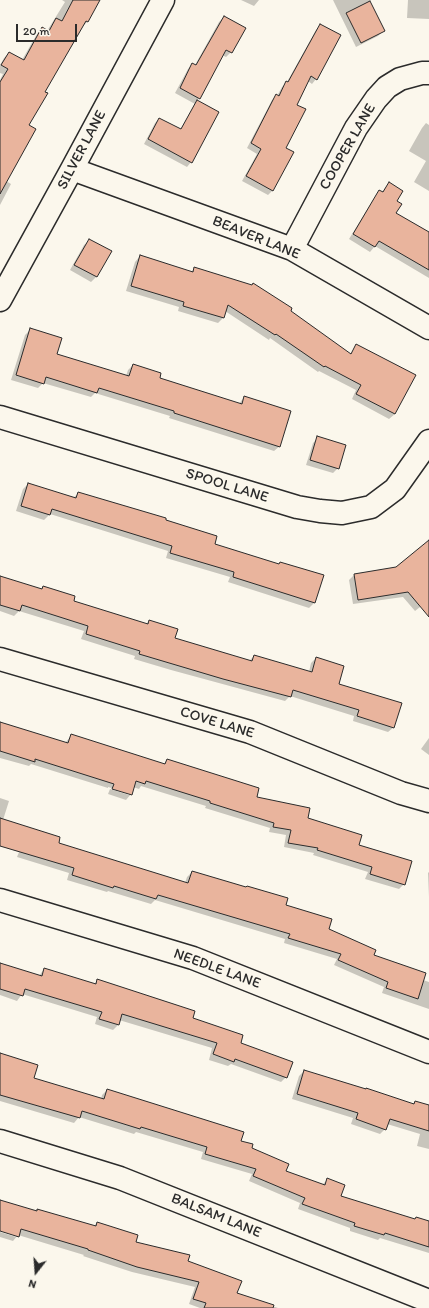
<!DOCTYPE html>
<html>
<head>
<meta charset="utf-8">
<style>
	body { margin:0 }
	#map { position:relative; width:429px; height:1308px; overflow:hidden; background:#fbf7ec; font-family:Itim,sans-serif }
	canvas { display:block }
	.north { position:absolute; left:16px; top:1252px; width:40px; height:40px; -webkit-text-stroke:3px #fbf7ec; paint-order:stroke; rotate:197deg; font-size:11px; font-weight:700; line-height:16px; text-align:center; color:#2b2b2b }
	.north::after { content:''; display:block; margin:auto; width:14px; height:18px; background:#2b2b2b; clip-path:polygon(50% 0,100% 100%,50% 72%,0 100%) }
	.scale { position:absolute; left:16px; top:24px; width:61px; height:18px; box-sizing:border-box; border:2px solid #2b2b2b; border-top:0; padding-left:5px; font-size:12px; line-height:14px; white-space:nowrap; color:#2b2b2b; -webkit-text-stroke:3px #fbf7ec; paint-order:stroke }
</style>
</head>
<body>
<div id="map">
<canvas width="429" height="1308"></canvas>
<div class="north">N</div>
<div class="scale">20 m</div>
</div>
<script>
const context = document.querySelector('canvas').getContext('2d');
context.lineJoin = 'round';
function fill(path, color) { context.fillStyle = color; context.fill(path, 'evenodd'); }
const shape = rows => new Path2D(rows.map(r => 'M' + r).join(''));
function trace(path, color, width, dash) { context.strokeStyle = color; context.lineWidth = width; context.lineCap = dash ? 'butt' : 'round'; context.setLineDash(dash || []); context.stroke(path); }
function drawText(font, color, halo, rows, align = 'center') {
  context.font = font + ' Itim,sans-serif'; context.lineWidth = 3; context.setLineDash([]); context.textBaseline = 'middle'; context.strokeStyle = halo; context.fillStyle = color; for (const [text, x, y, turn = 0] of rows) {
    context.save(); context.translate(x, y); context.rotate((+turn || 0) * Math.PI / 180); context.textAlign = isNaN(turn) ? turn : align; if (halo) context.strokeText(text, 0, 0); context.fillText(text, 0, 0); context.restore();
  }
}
const shadow = shape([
	[62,0,99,0,88,21,83,26,44,92,28,126,6,181,11,184,0,205,0,80,3,74,0,73,0,65,4,58,9,53,22,60,37,34,42,28,47,31,65,2],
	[241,0,259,0,254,6],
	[333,0,369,0,383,31,378,36,356,47],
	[408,0,429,0,429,19,407,18],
	[224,17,231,52,226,57,222,55,199,98,197,101,191,162,187,167,144,144,155,123,159,119,180,130,195,104,175,93,188,69,193,64,195,65,219,22],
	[321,25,316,79,312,84,308,81,296,105,273,190,268,195,242,181,257,154,247,148,272,100,277,96,282,87,287,82,316,30],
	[426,123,429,125,429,191,414,182,426,161,409,151,422,128],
	[389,183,396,201,395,213,429,233,429,278,375,246,370,252,349,239,375,197,380,192,381,193],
	[90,240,110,252,96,277,91,282,70,270,84,245],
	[140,256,191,272,195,268,289,311,350,354,357,345,415,375,395,414,389,419,352,399,356,390,319,371,318,372,270,338,269,340,225,311,223,318,218,323,178,311,179,307,126,291,135,262],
	[30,330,56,355,126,376,128,370,133,365,158,379,239,404,244,397,280,446,274,451,169,418,170,416,95,393,91,397,43,383,38,388,11,380,25,335],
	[318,438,338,468,333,473,306,465,313,443],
	[28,484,73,498,79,493,164,520,213,545,278,565,280,563,322,576,314,603,309,608,228,582,230,577,166,558,168,551,111,533,50,514,44,520,16,511,23,489],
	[429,541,429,600,415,611,403,597,353,604,349,580,354,575,397,568],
	[0,577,41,589,43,587,72,602,146,624,149,621,174,639,249,661,254,656,309,672,311,663,316,658,338,684,394,727,388,732,353,721,354,716,290,696,285,701,171,670,134,659,135,656,81,639,84,631,19,611,14,616,0,611],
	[0,723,65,743,71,736,163,765,167,760,307,819,358,846,404,884,399,889,365,879,368,872,313,855,314,853,284,847,286,835,269,832,270,828,205,808,206,806,141,786,139,789,133,787,131,794,126,800,108,794,110,789,129,795,129,793,108,787,108,788,31,764,29,766,0,758],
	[429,738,429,755,421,749],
	[0,798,9,801,3,820,57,843,185,883,187,877,192,872,285,905,373,956,423,980,429,982,429,1009,382,993,384,987,334,965,337,959,284,943,285,939,155,900,151,904,108,891,107,892,67,880,69,873,17,857,19,852,0,846],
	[429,872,429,897,428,873],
	[0,964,39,976,44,969,94,984,98,980,191,1019,240,1043,286,1077,281,1082,231,1064,228,1066,209,1060,212,1048,119,1020,118,1025,113,1030,95,1024,97,1017,22,994,17,1001,0,995],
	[0,1055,32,1078,101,1100,102,1095,107,1090,240,1141,285,1172,322,1185,327,1180,340,1197,414,1220,416,1218,429,1222,429,1253,380,1238,378,1240,350,1231,350,1228,298,1209,300,1203,249,1181,252,1174,201,1159,203,1152,136,1132,134,1134,79,1117,74,1123,0,1101],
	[304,1071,412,1104,415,1102,429,1106,429,1149,417,1146,420,1134,387,1124,385,1129,380,1134,351,1124,353,1118,292,1099,299,1076],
	[0,1201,36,1212,38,1210,93,1227,97,1223,135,1243,187,1262,236,1293,278,1308,200,1308,189,1304,195,1287,132,1272,83,1256,84,1255,18,1235,13,1241,0,1237,0,1232,16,1237,16,1235,0,1230]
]);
const building = shape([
	[73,0,100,0,88,22,86,21,45,92,48,93,29,125,36,129,0,194,0,82,8,69,1,65,9,52,24,60,42,27,49,31,56,18,62,21,73,0],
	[370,1,385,31,361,43,346,13,370,1],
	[224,16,246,28,232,53,226,50,200,99,180,88,192,63,196,65,224,16],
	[320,24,341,35,317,80,311,76,297,105,306,109,286,148,294,152,273,191,246,176,261,149,251,143,276,94,279,96,286,81,288,82,320,24],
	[197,100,219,112,192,163,148,139,159,118,181,129,197,100],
	[389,182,403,191,397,201,402,204,396,213,429,232,429,270,379,241,375,247,353,234,379,190,383,192,389,182],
	[89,239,112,251,97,277,74,265,89,239],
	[140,255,193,272,194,267,252,285,253,283,292,308,291,311,351,354,356,344,416,375,395,414,356,394,361,385,325,366,324,367,276,334,275,335,228,305,224,318,183,306,184,302,131,286,140,255],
	[30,328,62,338,57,354,129,376,133,364,161,373,160,378,242,404,244,396,291,411,280,447,174,413,174,411,99,388,97,393,46,377,44,384,16,375,30,328],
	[317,436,346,445,339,469,310,460,317,436],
	[28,483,76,498,78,492,166,518,166,520,217,536,215,544,279,564,280,562,324,575,315,603,233,577,234,572,170,553,172,546,52,509,50,515,21,506,28,483],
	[429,540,429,617,408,592,358,600,354,574,396,567,429,540],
	[0,576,42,589,43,586,75,596,74,601,148,624,149,620,178,629,175,638,252,661,254,655,312,672,316,657,344,666,339,684,402,703,394,728,357,716,359,710,293,690,291,697,223,679,139,654,140,651,86,634,88,626,22,605,20,611,0,605,0,576],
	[0,722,68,743,71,734,165,764,167,759,259,788,257,797,310,808,308,818,362,835,359,845,412,861,405,885,370,874,372,867,317,850,318,848,288,843,291,830,273,827,274,823,210,803,210,801,146,781,145,784,136,781,132,795,112,789,114,784,35,759,35,762,0,751,0,722],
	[0,818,60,837,59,843,188,883,192,871,246,887,247,886,288,898,286,905,332,919,329,929,376,950,374,955,426,973,418,999,386,988,388,982,338,960,341,954,288,938,290,934,158,895,156,899,114,886,113,888,72,875,74,868,0,846,0,818],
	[0,963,42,976,44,968,96,984,97,979,195,1011,193,1018,243,1035,241,1043,293,1062,287,1078,235,1059,234,1062,213,1054,217,1043,122,1014,119,1025,99,1019,102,1012,25,989,23,996,0,989,0,963],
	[0,1053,38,1065,34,1078,104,1099,107,1089,244,1132,241,1141,253,1144,252,1148,289,1164,286,1171,325,1185,327,1178,345,1185,341,1196,415,1219,416,1217,429,1221,429,1247,385,1233,384,1235,354,1226,355,1223,302,1204,305,1198,253,1176,256,1169,205,1154,207,1147,141,1127,140,1129,82,1111,80,1118,0,1095,0,1053],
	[304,1070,366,1089,366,1088,414,1104,415,1101,429,1105,429,1131,390,1119,386,1130,356,1119,358,1113,297,1094,304,1070],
	[0,1200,37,1211,37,1209,96,1226,97,1222,138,1235,136,1242,190,1255,188,1261,242,1281,237,1293,274,1305,273,1308,204,1308,206,1303,193,1299,199,1282,137,1267,88,1250,88,1249,21,1229,19,1237,0,1231,0,1200]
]);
const minor = shape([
	[72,169,292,249,429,328],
	[292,249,356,128,376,99,387,87,400,79,422,73,429,73],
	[0,300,72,169,163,0],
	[0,417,297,507,320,511,342,513,371,507,395,489,429,441],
	[0,659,250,732,401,793,429,801],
	[0,900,193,958,429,1052],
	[0,1141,120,1178,429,1301]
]);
const streetNames = [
	["COOPER LANE",348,147,-60],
	["SILVER LANE",82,150,-62],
	["BEAVER LANE",256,238,22],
	["SPOOL LANE",227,486,17],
	["COVE LANE",217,723,17],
	["NEEDLE LANE",217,969,20],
	["BALSAM LANE",216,1216,22]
];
fill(shadow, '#0003');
fill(building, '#e9b49d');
trace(building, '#2b2b2b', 1);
trace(minor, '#2b2b2b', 25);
trace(minor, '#fbf7ec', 22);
drawText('15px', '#2b2b2b', '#fbf7ec', streetNames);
</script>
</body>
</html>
